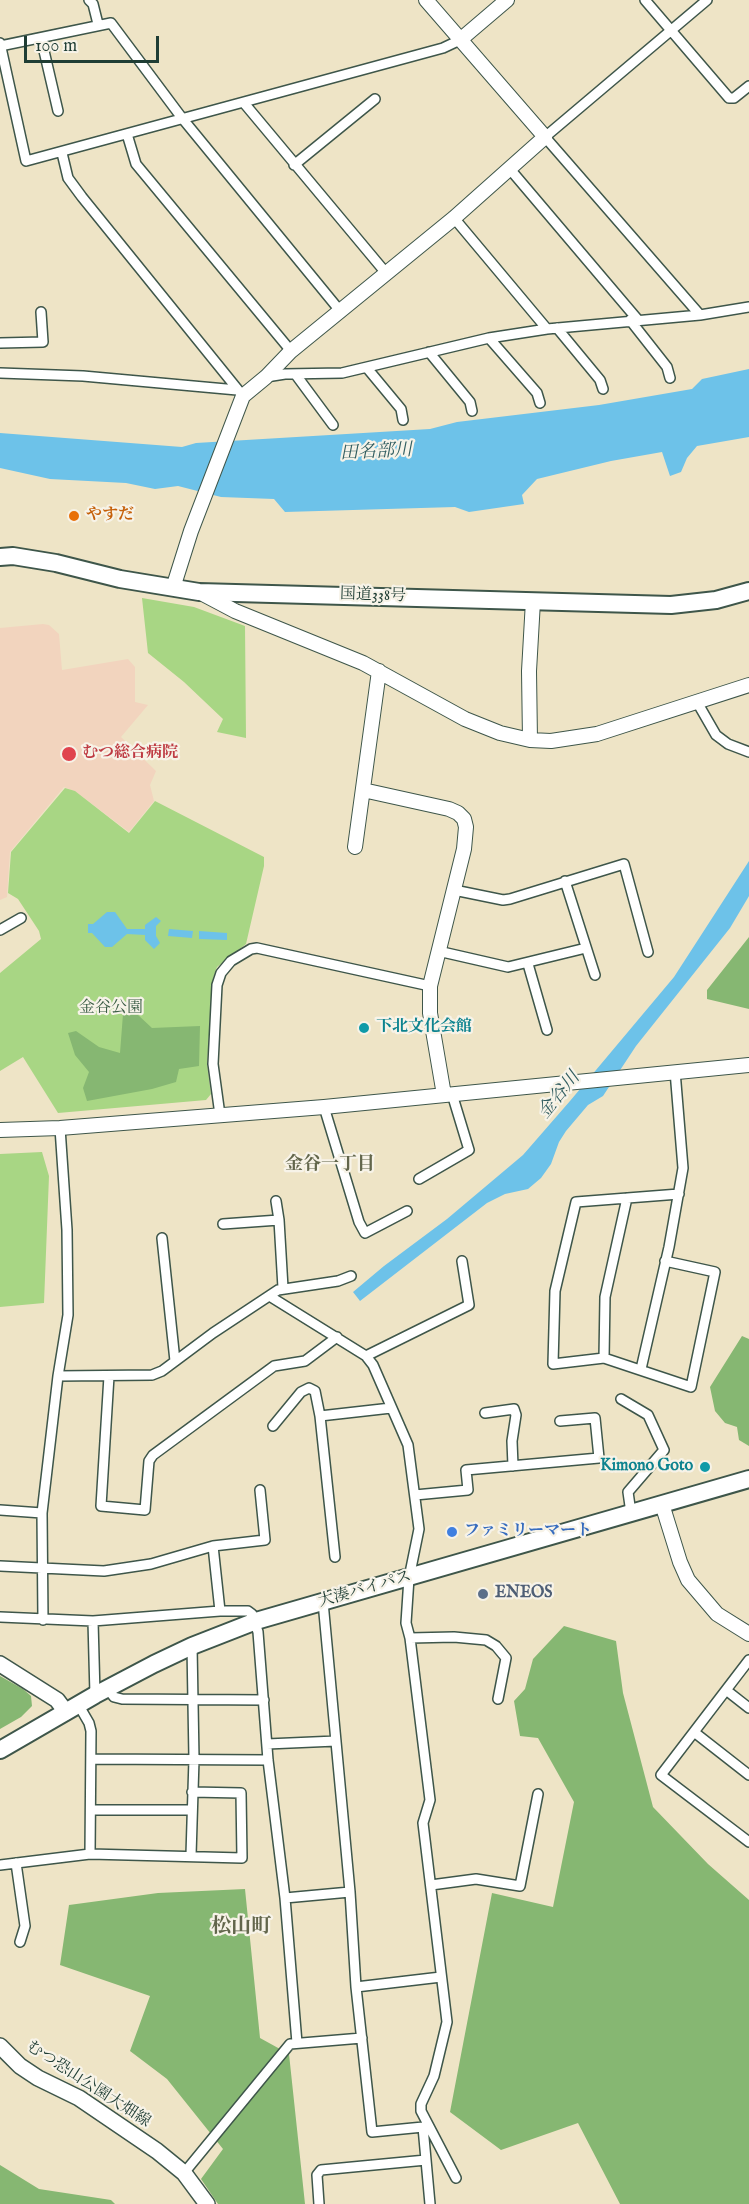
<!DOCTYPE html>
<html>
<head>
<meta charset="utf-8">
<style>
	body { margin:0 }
	#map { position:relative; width:749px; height:2204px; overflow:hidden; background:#eee4c6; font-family:"IM FELL English",serif }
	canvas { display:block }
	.scale { position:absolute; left:24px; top:36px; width:135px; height:27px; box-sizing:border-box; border:3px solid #1f3d34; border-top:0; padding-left:8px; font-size:18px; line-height:21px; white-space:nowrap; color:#1f3d34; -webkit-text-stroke:4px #f7f3e8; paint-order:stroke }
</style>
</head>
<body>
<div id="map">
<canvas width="749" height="2204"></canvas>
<div class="scale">100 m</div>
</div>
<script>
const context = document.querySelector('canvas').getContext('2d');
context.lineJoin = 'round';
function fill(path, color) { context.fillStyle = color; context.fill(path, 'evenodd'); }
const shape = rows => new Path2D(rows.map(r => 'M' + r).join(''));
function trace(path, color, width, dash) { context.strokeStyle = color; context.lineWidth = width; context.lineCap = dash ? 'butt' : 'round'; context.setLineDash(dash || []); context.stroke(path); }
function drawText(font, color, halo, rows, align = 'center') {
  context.font = font + ' "IM FELL English","Noto Serif JP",serif'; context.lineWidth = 4.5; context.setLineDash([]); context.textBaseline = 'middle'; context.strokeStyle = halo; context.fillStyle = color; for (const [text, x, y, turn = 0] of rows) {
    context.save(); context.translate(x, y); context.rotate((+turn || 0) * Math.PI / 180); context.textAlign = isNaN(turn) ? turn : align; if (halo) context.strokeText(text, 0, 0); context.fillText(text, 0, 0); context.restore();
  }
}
const built = shape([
	[43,624,49,625,59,634,62,670,128,659,135,667,135,702,148,705,121,737,156,771,150,785,154,801,129,832,76,792,64,787,10,852,7,897,0,900,0,628]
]);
const green = shape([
	[142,598,194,607,245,626,246,738,217,732,223,719,184,682,148,653],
	[65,788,75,791,129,833,155,801,264,857,264,866,246,944,217,967,213,978,207,1064,211,1094,206,1100,58,1113,23,1057,0,1071,0,973,41,939,39,931,18,899,8,893,11,852],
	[42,1152,49,1176,44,1303,0,1307,0,1154]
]);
const forest = shape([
	[749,937,749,1009,707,999,707,990],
	[123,1014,138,1015,152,1028,200,1026,199,1066,179,1069,176,1082,152,1089,87,1101,83,1088,89,1072,75,1055,68,1033,76,1031,99,1047,120,1053],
	[742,1336,749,1339,749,1446,739,1440,737,1427,725,1423,715,1411,710,1387],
	[564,1626,616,1641,623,1693,653,1807,708,1864,749,1900,749,2204,620,2204,578,2123,501,2150,450,2112,492,1893,553,1907,574,1802,538,1738,520,1736,514,1701,525,1689,533,1659],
	[0,1676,23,1689,31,1696,32,1706,21,1717,0,1729],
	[245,1889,260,2038,289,2054,305,2204,218,2204,201,2179,223,2149,167,2079,130,2051,150,1996,60,1965,69,1905,158,1893],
	[0,2165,39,2189,111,2200,115,2204,0,2204]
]);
const water = shape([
	[749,369,749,437,697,446,687,458,681,472,670,476,662,452,611,461,537,479,522,495,524,504,469,512,455,507,285,512,274,499,221,497,178,486,155,489,126,483,50,479,0,468,0,433,182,447,196,443,430,429,457,422,599,405,692,389,702,379],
	[749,861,749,896,730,928,636,1046,603,1096,588,1105,566,1131,559,1142,551,1164,541,1178,528,1189,505,1194,487,1203,360,1301,353,1292,384,1266,447,1219,523,1155,570,1101,674,977],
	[107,912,115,912,127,929,145,929,145,925,156,917,161,921,156,926,156,936,160,943,154,949,145,940,145,935,127,934,112,947,105,947,92,933,88,933,88,924,93,924],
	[169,929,193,931,192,938,168,936],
	[199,931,227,933,227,940,199,939]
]);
const street = shape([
	[89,0,93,4,98,24],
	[645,0,729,98,734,98,749,86],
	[41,38,58,111],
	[0,43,26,161,443,48,460,40],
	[0,46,111,23,182,118,341,312],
	[244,103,386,273],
	[127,134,136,164,291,351],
	[62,153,68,178,82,197,243,396],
	[294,165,375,99],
	[509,168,638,320],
	[454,218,547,329],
	[700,315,545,137,707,0],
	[630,320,667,367,670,378],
	[557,328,600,380,603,389],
	[489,338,537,393,540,403],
	[0,343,43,342,41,312],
	[429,352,470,402,472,411],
	[367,368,401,409,403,420],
	[0,373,83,376,237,390],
	[296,375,333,425],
	[266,377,285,374,342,373,489,338,547,329,700,315,749,307],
	[697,702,716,735,728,744,749,752],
	[565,881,595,975],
	[454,890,503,900,510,899,624,864,648,952],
	[0,930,21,918],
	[438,951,508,967,586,948],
	[528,964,547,1030],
	[324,1107,359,1222,365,1233,407,1211],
	[220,1115,213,1064,217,985,221,973,231,961,251,949,257,948,430,986],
	[419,1179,469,1150,452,1094],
	[276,1201,279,1220,283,1288],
	[223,1224,279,1220],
	[162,1238,175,1361],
	[665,1261,715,1272,691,1387,604,1358,553,1364,555,1291,576,1202,679,1194],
	[271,1297,366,1356,373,1365,408,1445,419,1529,409,1578,406,1623,410,1638,430,1800,423,1823,447,2022,434,2076,421,2104,421,2111,456,2178],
	[366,1356,469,1305,462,1261],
	[604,1358,605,1297,627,1198],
	[641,1369,669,1247,683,1168,675,1071],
	[58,1376,152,1375,162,1371,213,1333,278,1290,338,1281,351,1276],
	[109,1376,101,1506,145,1510,149,1461,153,1455,274,1366,305,1361,337,1337],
	[621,1399,648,1415,664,1450,628,1492,631,1513],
	[485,1413,514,1409,516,1415,512,1441,513,1466],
	[320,1416,391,1408],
	[273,1426,301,1392,309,1388,315,1391,320,1416,335,1557],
	[415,1495,468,1490,466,1470,599,1458,595,1418,560,1421],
	[0,1510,42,1513],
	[213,1546,265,1540,260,1490],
	[0,1566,104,1571,151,1564,213,1546,220,1611],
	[323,1602,350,1892,356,1987,372,2132,423,2127,430,2204],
	[0,1617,93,1621,220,1611,248,1611,252,1614,258,1632,268,1760,285,1898,297,2043],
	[43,1620,42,1513,58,1376,68,1315,67,1230,60,1128],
	[93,1621,95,1695],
	[410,1638,454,1637,486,1640,496,1646,506,1658,498,1699],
	[749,1660,661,1775,749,1842],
	[107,1688,114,1697,122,1699,264,1700],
	[726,1690,749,1708],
	[78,1704,89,1723,91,1731,90,1854],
	[694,1732,749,1775],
	[267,1744,336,1741],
	[91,1759,268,1760],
	[91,1810,192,1810],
	[191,1855,194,1759,192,1646],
	[16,1863,25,1926,20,1942],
	[0,1865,90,1854,242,1858,241,1793,192,1792],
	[431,1885,476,1879,520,1886,538,1794],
	[285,1898,350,1892],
	[356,1987,441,1977],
	[184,2173,290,2044,362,2038],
	[319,2204,317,2175,321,2170,426,2160]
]);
const secondary = shape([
	[460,40,507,0],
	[173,588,191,531,243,396,266,377,291,351,454,218,545,137,426,0],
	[201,593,235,611,363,663,465,719,500,733,530,740,551,741,597,734,749,685],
	[530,740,529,671,533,601],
	[363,790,449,809,458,813,464,819,466,827,464,849,430,986,430,1013,444,1095],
	[355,847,379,671],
	[0,1130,60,1128,324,1107,749,1065],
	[662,1504,680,1562,688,1580,717,1614,749,1634]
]);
const primary = shape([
	[0,1664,57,1700,66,1712],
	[0,2046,20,2066,38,2078,79,2098,157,2151,184,2173,207,2204]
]);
const highway = shape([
	[0,557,13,556,56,563,120,579,199,592,671,605,716,600,749,591],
	[0,1750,95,1695,154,1664,192,1646,256,1621,749,1479]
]);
const markers = [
	[74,516,6,"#e8710a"],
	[69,754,8,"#e0444e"],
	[364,1028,6,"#0f9aa8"],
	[705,1467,6,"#0f9aa8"],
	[452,1532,6,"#3f7fe0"],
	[483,1594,6,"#5c6f8a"]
];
const foodNames = [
	["やすだ",86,516]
];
const streetNames = [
	["国道338号",373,596,2],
	["大湊バイパス",365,1590,-16],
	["むつ恐山公園大畑線",88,2085,33]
];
const healthNames = [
	["むつ総合病院",82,754]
];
const parkNames = [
	["金谷公園",111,1009]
];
const cultureNames = [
	["下北文化会館",376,1028],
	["Kimono Goto",693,1467,"right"]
];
const shopNames = [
	["ファミリーマート",464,1532]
];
const serviceNames = [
	["ENEOS",495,1594]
];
const waterNames = [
	["田名部川",376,453,-3],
	["金谷川",560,1096,-51]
];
const neighbourhoodNames = [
	["金谷一丁目",330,1165]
];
const quarterNames = [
	["松山町",241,1928]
];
fill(built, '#f2d4be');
fill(green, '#a8d684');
fill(forest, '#86b772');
fill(water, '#6dc2e9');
trace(street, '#3e564a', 12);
trace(secondary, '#3e564a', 16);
trace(primary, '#3e564a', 18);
trace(highway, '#3e564a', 20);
trace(street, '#fff', 9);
trace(secondary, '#fff', 14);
trace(primary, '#fff', 15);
trace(highway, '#fff', 16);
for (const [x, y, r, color] of markers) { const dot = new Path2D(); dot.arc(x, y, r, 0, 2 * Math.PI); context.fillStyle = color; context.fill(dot); trace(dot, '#f7f3e8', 2); }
drawText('bold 16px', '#c56008', '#f7f3e8', foodNames, 'left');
drawText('16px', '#1f3d34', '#f7f3e8', streetNames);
drawText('bold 16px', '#be3a42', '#f7f3e8', healthNames, 'left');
drawText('16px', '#3a5c44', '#f7f3e8', parkNames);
drawText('bold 16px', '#0d838f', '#f7f3e8', cultureNames, 'left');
drawText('bold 16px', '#366cbe', '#f7f3e8', shopNames, 'left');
drawText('bold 16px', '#4e5e75', '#f7f3e8', serviceNames, 'left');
drawText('italic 18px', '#325e61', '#f7f3e8', waterNames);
drawText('bold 18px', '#62664b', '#f7f3e8', neighbourhoodNames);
drawText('bold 20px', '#62664b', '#f7f3e8', quarterNames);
</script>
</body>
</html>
